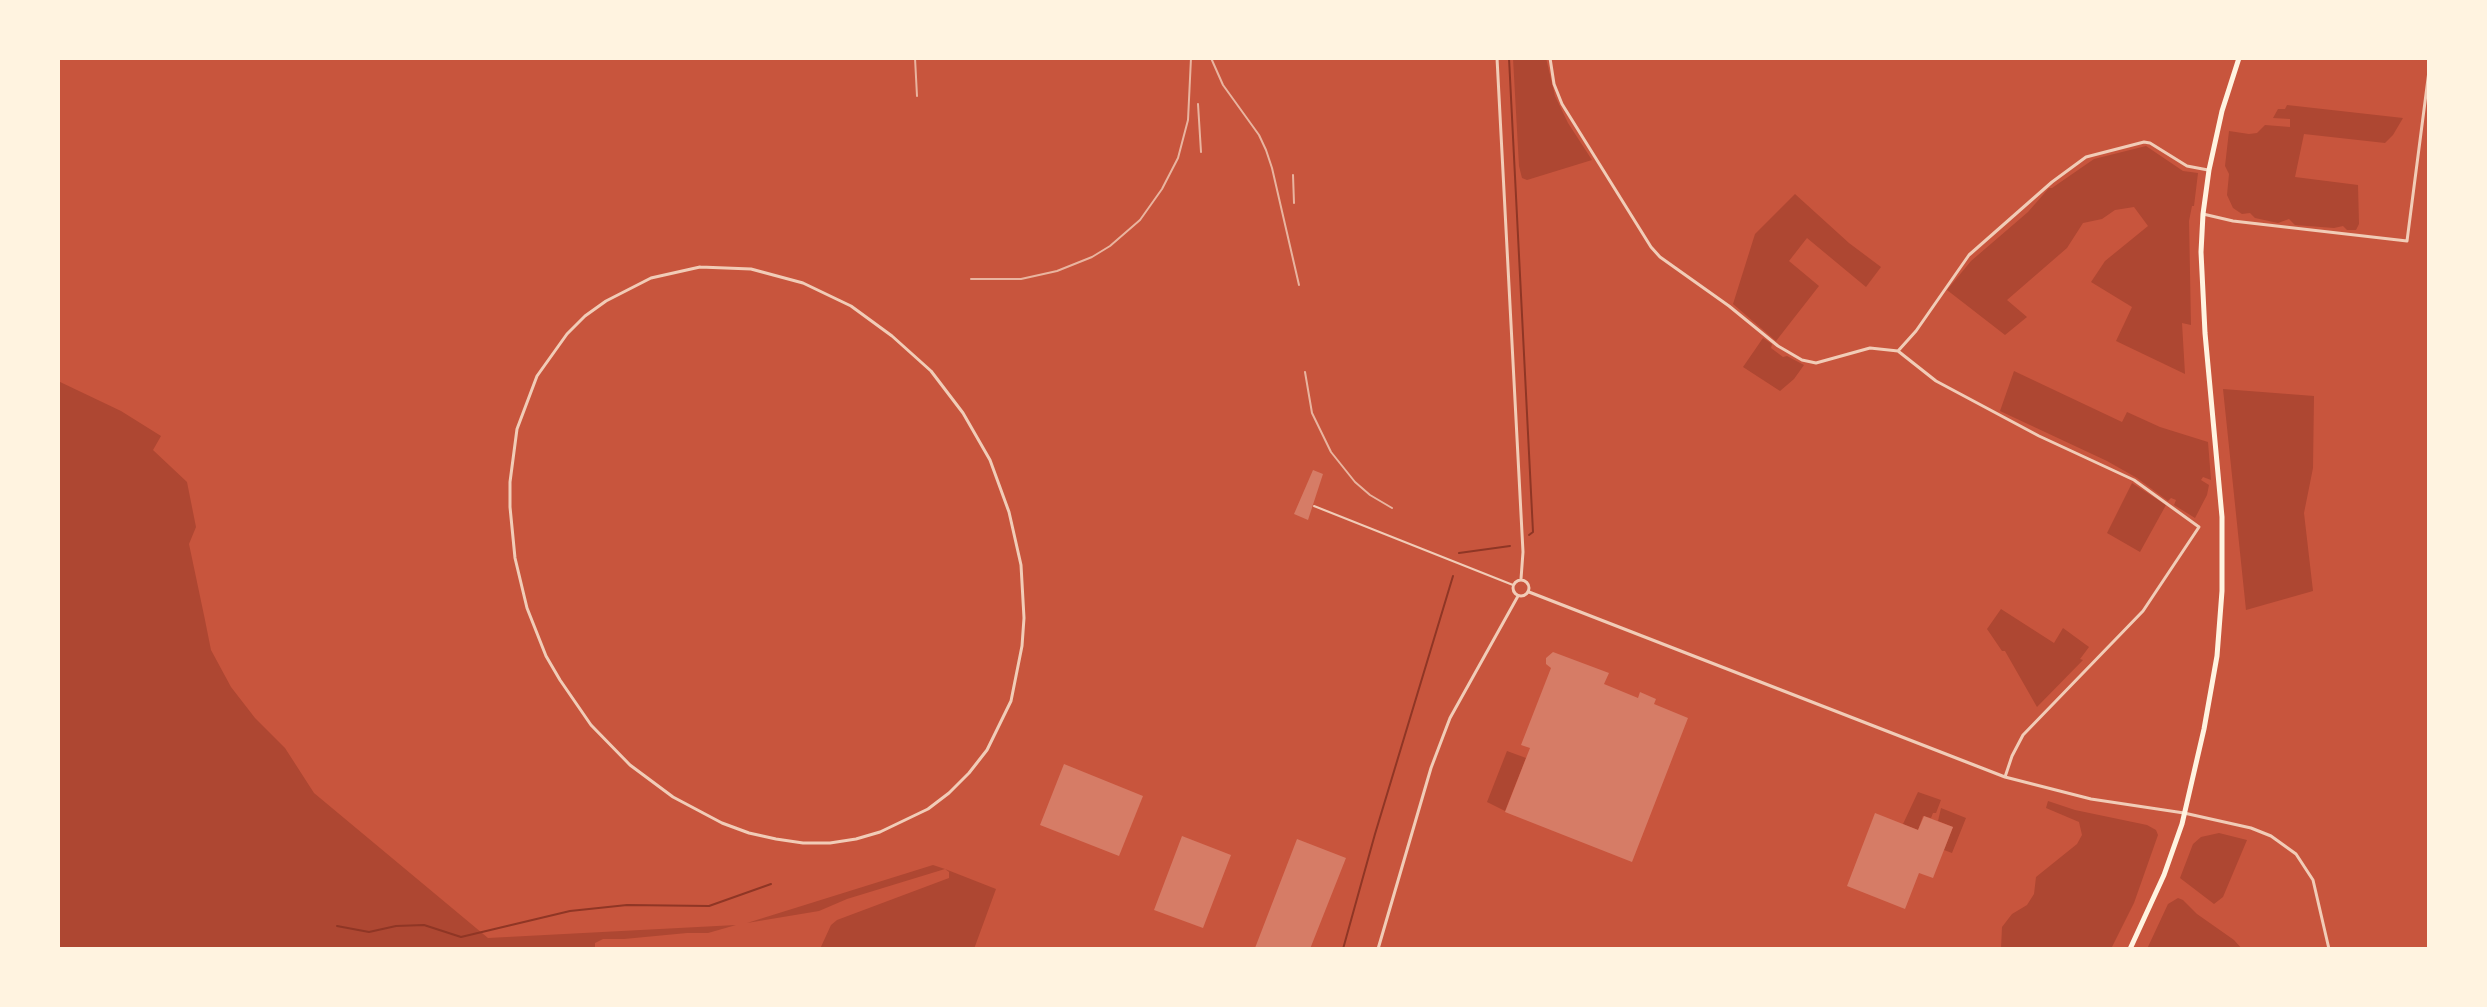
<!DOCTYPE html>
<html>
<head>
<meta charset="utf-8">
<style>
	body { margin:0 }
	#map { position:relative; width:2487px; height:1007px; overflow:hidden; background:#c8553d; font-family:"Open Sans",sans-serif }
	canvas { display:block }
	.frame { position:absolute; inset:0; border:60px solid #fff3e0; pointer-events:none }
</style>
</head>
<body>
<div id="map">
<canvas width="2487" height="1007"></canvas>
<div class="frame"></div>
</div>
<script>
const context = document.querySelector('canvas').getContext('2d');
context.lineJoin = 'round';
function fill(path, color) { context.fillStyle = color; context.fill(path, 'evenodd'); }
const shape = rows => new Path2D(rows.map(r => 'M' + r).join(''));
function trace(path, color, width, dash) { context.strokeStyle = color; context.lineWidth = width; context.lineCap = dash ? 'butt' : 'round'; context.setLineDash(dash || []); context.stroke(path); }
const green = shape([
	[1513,58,1546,58,1555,96,1568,123,1592,160,1527,180,1522,178,1519,166],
	[2287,105,2403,118,2393,135,2385,143,2304,134,2295,177,2358,185,2359,224,2356,230,2347,230,2343,226,2334,228,2295,225,2289,219,2278,223,2255,218,2250,213,2242,214,2233,208,2227,195,2229,174,2225,166,2229,131,2249,134,2257,133,2265,125,2290,127,2290,119,2273,118,2278,109,2285,109],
	[2146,146,2183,171,2198,173,2194,206,2192,206,2189,221,2191,325,2182,323,2185,374,2116,341,2132,307,2091,282,2105,261,2148,226,2134,207,2115,210,2102,219,2083,223,2067,248,2007,300,2027,317,2005,335,1947,290,1971,261,2028,212,2049,188,2052,188,2094,159],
	[1795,194,1849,243,1881,267,1866,287,1807,238,1789,261,1819,286,1776,341,1733,304,1755,234],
	[1763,338,1772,344,1771,348,1783,357,1787,356,1804,365,1794,379,1780,391,1743,367],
	[2014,371,2122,422,2127,412,2160,427,2208,442,2211,480,2203,477,2201,480,2209,485,2207,495,2195,518,2174,505,2176,500,2171,498,2168,501,2137,478,2107,461,2000,411],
	[58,381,121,411,161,436,153,450,187,482,196,527,189,544,205,620,211,650,231,687,255,718,285,748,314,793,488,938,736,925,708,933,687,933,624,939,603,939,595,943,595,949,525,949,512,947,504,949,58,949],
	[2223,389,2314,396,2313,468,2304,513,2313,591,2246,610],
	[2132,483,2166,505,2140,552,2107,533],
	[2001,609,2054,643,2063,628,2089,647,2080,659,2083,660,2037,707,2005,651,2002,651,1987,629],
	[1507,751,1526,758,1505,811,1487,802],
	[1918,792,1941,800,1936,813,1933,813,1931,818,1923,816,1918,830,1903,824],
	[2048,801,2075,810,2147,825,2156,830,2158,835,2134,903,2111,949,2001,949,2002,927,2012,914,2027,905,2034,894,2036,877,2077,844,2082,835,2079,822,2046,808],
	[1941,808,1966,818,1952,853,1944,850,1953,827,1938,821],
	[2219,833,2247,840,2223,897,2214,904,2180,878,2193,844,2201,837],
	[933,865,945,869,996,889,974,949,820,949,831,925,837,920,949,878,949,872,945,869,847,899,819,911,747,923],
	[2178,898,2183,900,2197,914,2234,940,2242,949,2147,949,2168,904]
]);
const stream = shape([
	[1509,58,1533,532,1529,535],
	[1459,553,1510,546],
	[337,926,369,932,396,926,424,925,461,937,570,911,627,905,709,906,771,884],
	[1343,949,1375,834,1453,576]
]);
const building = shape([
	[1313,470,1323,474,1308,520,1294,514],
	[1553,652,1609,673,1604,684,1638,698,1640,692,1656,699,1654,704,1688,718,1632,862,1505,812,1530,748,1521,745,1551,668,1546,664,1546,658],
	[1064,764,1143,796,1119,856,1040,825],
	[1875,813,1918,830,1924,816,1953,827,1933,878,1919,873,1905,909,1847,886],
	[1182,836,1231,855,1203,928,1154,910],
	[1297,839,1346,858,1310,949,1256,949,1255,948]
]);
const service = shape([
	[1314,506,1513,585]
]);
const minor = shape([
	[1497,58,1523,552,1521,579],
	[1550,58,1554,84,1562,104,1651,247,1660,257,1729,306,1778,346,1802,360,1816,363,1870,348,1898,351,1936,381,2039,436,2134,480,2199,527,2143,611,2023,735,2012,756,2005,777],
	[2203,214,2233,221,2407,241,2429,71],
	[700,267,751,269,803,283,851,306,892,336,931,371,963,413,990,460,1009,512,1021,565,1024,618,1022,646,1011,701,987,750,969,773,949,793,928,809,880,832,856,839,830,843,803,843,776,839,749,833,722,823,673,797,630,765,591,725,560,680,546,656,527,608,515,558,510,507,510,482,517,429,537,376,567,334,585,316,606,301,651,278,700,267],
	[1898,351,1916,331,1969,255,2052,182,2086,157,2144,142,2150,143,2187,166,2208,170],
	'1513 588a8 8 0 1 1 16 0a8 8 0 1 1-16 0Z',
	[1529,592,2005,777,2091,799,2184,813,2251,828,2271,836,2296,854,2313,880,2329,949],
	[1378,949,1431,768,1450,718,1518,596]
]);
const primary = shape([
	[2130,949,2164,875,2182,824,2204,729,2217,656,2222,591,2222,517,2205,333,2201,252,2203,214,2209,170,2222,111,2239,58]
]);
const rail = shape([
	[915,58,917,96],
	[1211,58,1223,85,1259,135,1266,150,1272,168,1299,285],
	[1198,104,1201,152],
	[1293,175,1294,203],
	[971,279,1021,279,1057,271,1092,257,1110,246,1140,220,1162,189,1178,158,1188,120,1191,58],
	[1305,372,1312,413,1331,452,1355,482,1370,495,1392,508]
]);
fill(green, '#ae4732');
trace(stream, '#8f3625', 2);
fill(building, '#d67c66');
trace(service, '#f1ccb7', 2);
trace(minor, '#f1ccb7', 3);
trace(primary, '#fff3e0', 5);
trace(rail, '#e9b49f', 2);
</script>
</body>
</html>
